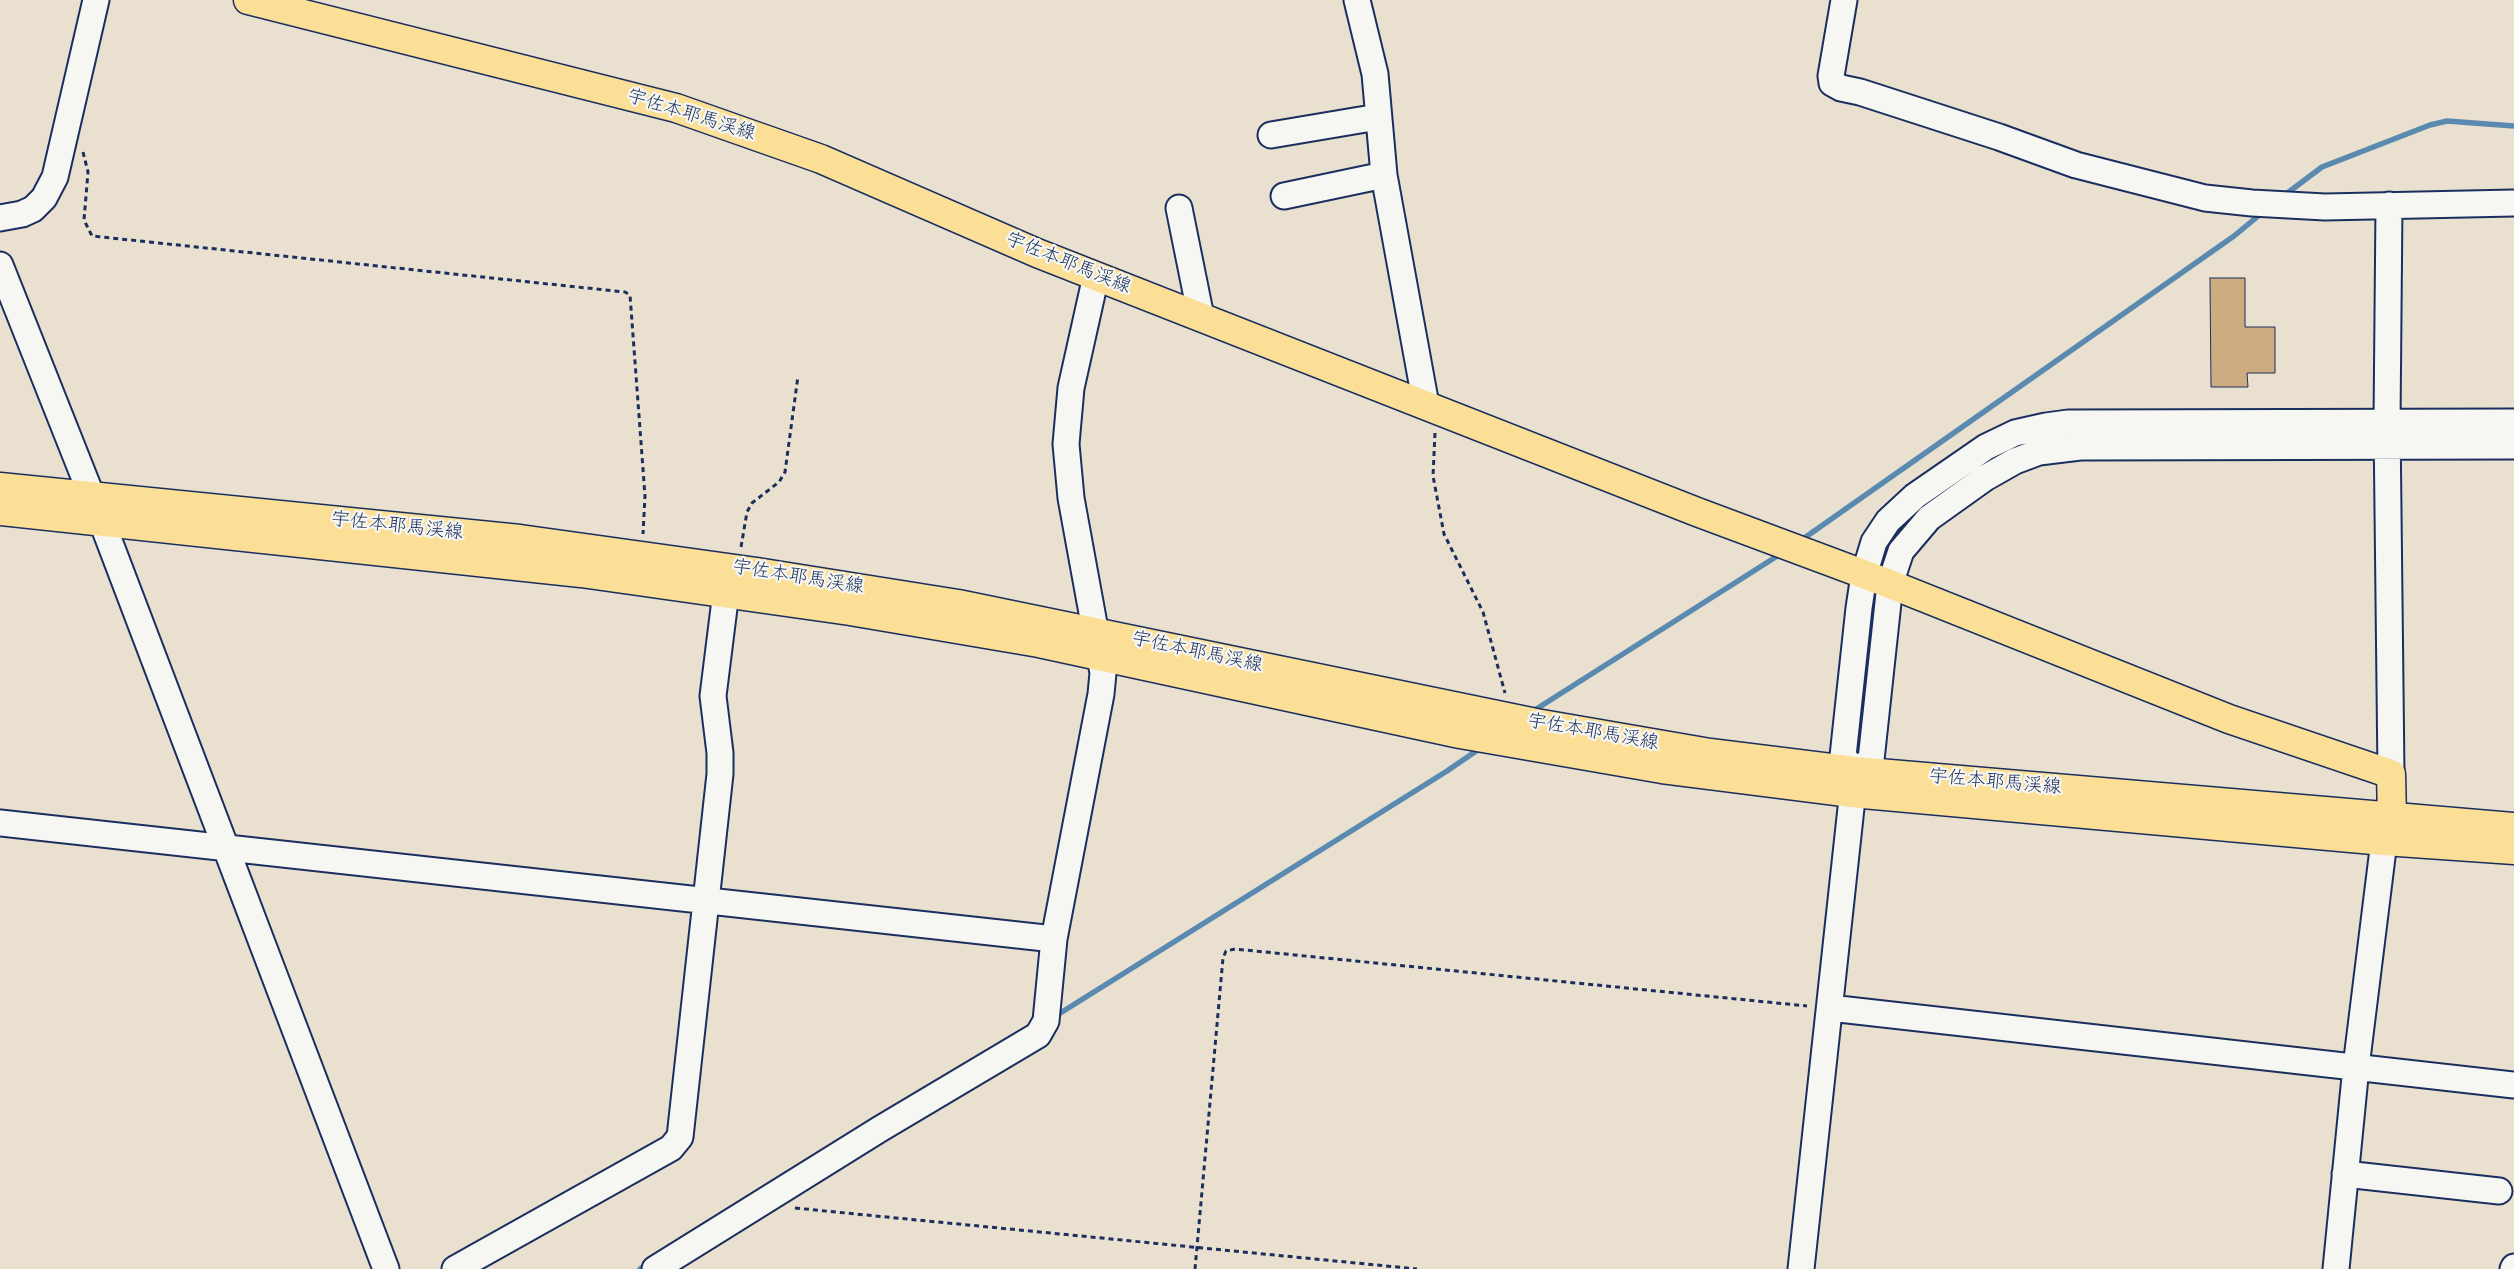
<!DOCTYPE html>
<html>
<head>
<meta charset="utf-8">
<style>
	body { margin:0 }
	canvas { display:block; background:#e9e0d0 }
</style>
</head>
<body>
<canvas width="2514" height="1269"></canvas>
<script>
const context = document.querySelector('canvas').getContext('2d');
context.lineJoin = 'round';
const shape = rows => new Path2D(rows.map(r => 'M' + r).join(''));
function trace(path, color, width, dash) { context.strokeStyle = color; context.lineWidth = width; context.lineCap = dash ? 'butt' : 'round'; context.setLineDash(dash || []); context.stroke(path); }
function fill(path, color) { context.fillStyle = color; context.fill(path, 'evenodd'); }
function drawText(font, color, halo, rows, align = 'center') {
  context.font = font + ' "Architects Daughter","Klee One",sans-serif'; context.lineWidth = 4.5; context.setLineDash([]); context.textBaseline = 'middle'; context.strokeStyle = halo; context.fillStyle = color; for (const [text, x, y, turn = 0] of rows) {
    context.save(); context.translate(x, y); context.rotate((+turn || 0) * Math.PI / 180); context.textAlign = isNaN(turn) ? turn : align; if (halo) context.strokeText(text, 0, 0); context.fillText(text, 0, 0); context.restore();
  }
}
const stream = shape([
	[2282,197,2322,167,2430,125,2447,121,2514,126],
	[1800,541,2234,236,2263,212],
	[1530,713,1782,553],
	[1054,1017,1447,771,1482,747],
	[640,1269,649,1263]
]);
const building = shape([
	[2210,278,2245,278,2245,327,2275,327,2275,373,2247,373,2248,387,2211,387,2210,278]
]);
const path = shape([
	[83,152,88,172,84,220,92,236,625,292,630,295,645,496,643,534],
	[1435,433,1433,476,1444,534,1483,612,1505,693],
	[741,547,747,512,752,503,779,482,785,472,798,376],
	[795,1208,1417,1269],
	[1195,1269,1223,958,1226,951,1235,949,1807,1006]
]);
const minor = shape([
	[1357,0,1375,74,1384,175,1426,405],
	[1844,0,1831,76,1832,83,1841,88,1860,92,1999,137,2076,165,2205,198,2252,203,2325,207,2514,203],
	[1271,135,1378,117],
	[1284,196,1384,175],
	[2389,205,2387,423,2391,774],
	[1179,208,1201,317],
	[0,218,22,214,33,209,44,198,55,177,96,0],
	[0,265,102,522,386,1269],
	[1855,771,1871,760,1890,584,1901,551,1929,518,1985,478,2015,461,2039,452,2080,447,2514,446],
	[0,823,1054,939],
	[1830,1008,2514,1085],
	[2345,1174,2499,1191],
	[455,1269,671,1148,680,1137,720,774,720,753,713,696,726,592],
	[655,1269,880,1129,1038,1035,1046,1021,1054,939,1101,694,1103,673,1071,498,1066,444,1071,388,1096,276],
	[1801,1269,1855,771,1843,756,1859,608,1864,575,1874,542,1888,521,1915,496,1986,447,2015,433,2046,426,2068,423,2514,422],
	[2336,1269,2356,1067,2384,841],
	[2513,1269,2514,1267]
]);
const major = shape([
	[248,0,676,108,821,159,1037,253,1697,512,1890,584,2229,719,2391,774,2392,818,2386,835],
	[0,487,520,539,757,572,958,604,1536,723,1710,753,1855,771,2514,827],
	[0,511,581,573,850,611,1039,643,1460,734,1662,769,1852,793,2384,841,2514,850]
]);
const streetNames = [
	["宇佐本耶馬渓線",691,116,17],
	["宇佐本耶馬渓線",1068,264,22],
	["宇佐本耶馬渓線",397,527,6],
	["宇佐本耶馬渓線",798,578,9],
	["宇佐本耶馬渓線",1197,653,12],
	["宇佐本耶馬渓線",1593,733,10],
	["宇佐本耶馬渓線",1995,783,5]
];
trace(stream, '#5b8ab0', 5.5);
fill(building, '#ccac80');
trace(building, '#1b2f5e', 1);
trace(minor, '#1b2f5e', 29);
trace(major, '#1b2f5e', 31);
trace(path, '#1b2f5e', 3, [5, 4]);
trace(minor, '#f6f6f2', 25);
trace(major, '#fbdf96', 28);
drawText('19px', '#1b2f5e', '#f6f6f2', streetNames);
</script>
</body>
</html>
